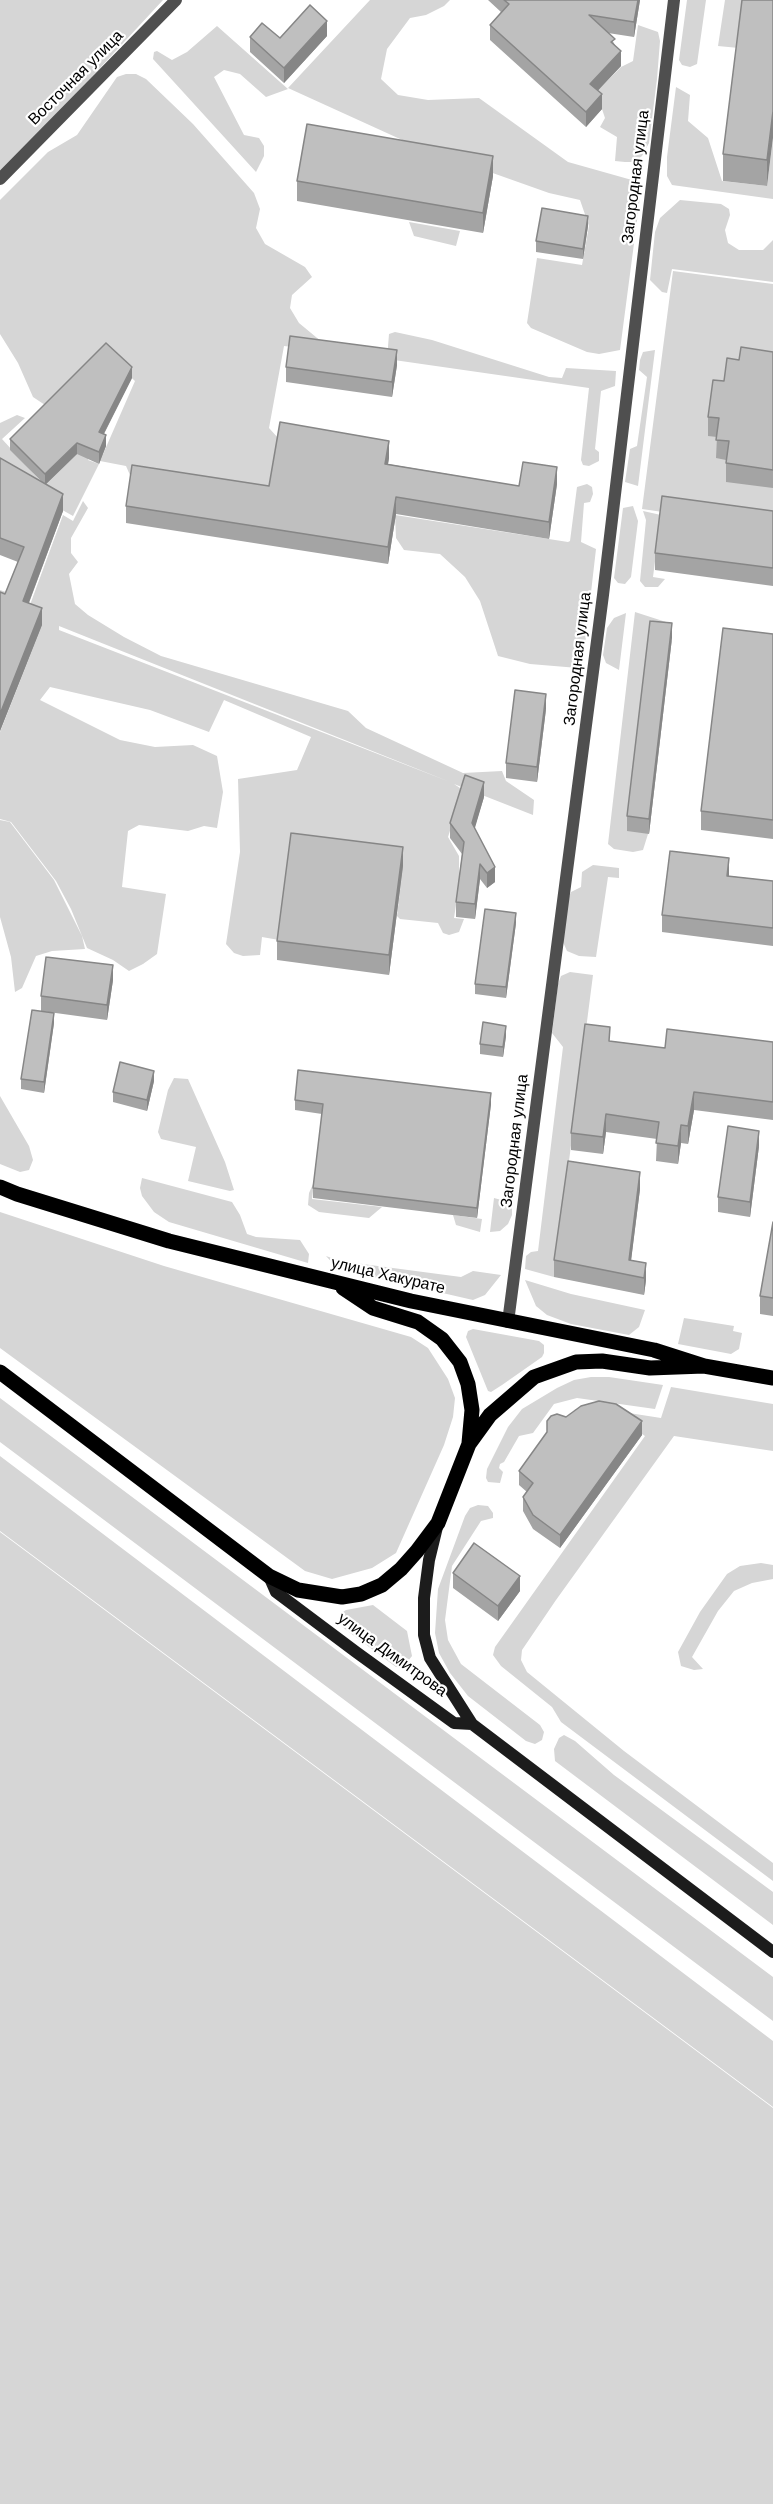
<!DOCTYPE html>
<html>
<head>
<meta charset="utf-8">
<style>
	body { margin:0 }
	canvas { display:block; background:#fff }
</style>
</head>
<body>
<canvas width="773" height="2504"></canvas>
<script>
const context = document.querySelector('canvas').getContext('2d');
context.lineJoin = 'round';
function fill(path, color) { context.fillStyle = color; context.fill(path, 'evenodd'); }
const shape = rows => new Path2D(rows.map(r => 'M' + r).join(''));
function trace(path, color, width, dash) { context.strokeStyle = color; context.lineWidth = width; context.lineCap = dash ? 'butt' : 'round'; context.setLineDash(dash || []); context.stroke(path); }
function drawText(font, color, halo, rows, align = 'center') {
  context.font = font + ' Helvetica,sans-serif'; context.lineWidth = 4.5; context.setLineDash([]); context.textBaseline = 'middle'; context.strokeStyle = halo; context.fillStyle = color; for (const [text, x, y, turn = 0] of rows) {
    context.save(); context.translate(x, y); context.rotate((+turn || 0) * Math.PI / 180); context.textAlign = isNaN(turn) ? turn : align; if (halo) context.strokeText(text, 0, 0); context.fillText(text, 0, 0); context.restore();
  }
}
const green = shape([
	[0,0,163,0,0,176],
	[370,0,450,0,444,6,426,15,410,18,387,49,381,79,398,95,428,100,479,98,568,162,639,182,641,188,638,213,620,350,599,354,587,352,531,328,527,323,537,258,582,265,589,226,580,200,549,193,411,144,288,88],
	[687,0,706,0,697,64,690,67,682,65,679,60],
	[725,0,745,0,739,48,718,46],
	[638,25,658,32,660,41,657,79,649,143,642,156,635,162,625,162,615,161,617,137,600,127,605,118,595,88,600,88,621,67,633,61],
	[217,26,288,89,266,97,240,74,224,70,214,77,244,135,259,138,264,146,264,156,256,172,153,59,154,52,157,51,172,60,187,52],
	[126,74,136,74,146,79,193,124,254,193,260,209,256,228,265,244,305,267,312,277,292,295,290,308,299,323,334,352,284,346,269,428,279,439,271,487,133,482,126,466,100,461,135,381,107,355,45,405,33,397,18,363,0,334,0,200,48,152,77,135,117,77],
	[676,87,690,95,688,121,708,138,722,181,767,186,773,139,773,199,672,185,667,176,667,157],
	[680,200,721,204,729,209,730,215,725,230,728,243,739,250,763,250,773,240,773,282,672,269,667,293,662,292,650,280,655,232,660,218],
	[409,222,460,231,456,246,414,236],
	[673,271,773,284,773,528,642,509],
	[395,332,432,340,549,377,562,378,566,368,616,371,615,386,601,391,595,449,599,452,599,461,589,466,583,465,581,460,589,388,387,359,389,334],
	[655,350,638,486,625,482,630,449,637,446,647,377,639,370,640,360,643,352],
	[17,415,25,418,2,439,44,485,83,448,92,452,88,460,99,464,73,516,0,475,0,423],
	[587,484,592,487,593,494,590,502,584,503,581,542,596,549,583,662,578,668,530,664,498,656,480,601,465,577,440,554,404,550,396,538,395,515,568,542,570,541,577,487],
	[83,501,88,508,71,538,71,553,78,562,69,574,75,604,88,615,124,637,161,656,348,711,366,728,463,773,502,771,506,781,534,800,533,815,454,784,463,790,448,837,459,856,459,885,454,918,464,919,459,932,449,935,443,933,438,923,400,919,397,916,403,865,291,852,279,940,262,937,260,955,243,956,234,953,226,944,240,852,238,779,297,770,311,737,224,700,209,732,150,710,50,687,40,700,120,740,155,747,193,745,217,756,223,792,217,828,204,826,188,831,139,825,128,831,122,887,166,894,157,954,143,964,129,971,113,960,87,948,71,909,56,881,11,822,0,819,0,732,42,625,0,609,0,590,12,594,27,613,63,515,73,521],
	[59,626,450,782,59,630],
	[633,506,638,521,631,577,625,584,618,583,614,578,623,508],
	[643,511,661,515,653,577,665,579,658,587,645,587,640,581,646,520],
	[635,612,666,622,670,629,648,834,643,850,633,852,614,849,608,844],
	[626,613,619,670,606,663,603,655,607,628,614,618],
	[0,820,10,822,54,880,82,936,85,949,52,951,36,956,22,988,15,992,11,957,0,917],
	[593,865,619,868,619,878,608,877,596,957,579,956,567,951,563,942,568,899,571,892,581,887,582,872],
	[570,972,593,975,554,1277,525,1269,526,1256,531,1252,538,1251,563,1047,552,1033,558,984,561,976],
	[174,1078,188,1079,225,1162,234,1190,230,1191,188,1181,196,1147,161,1139,158,1132,168,1090],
	[0,1096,29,1146,33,1160,29,1170,20,1172,0,1164],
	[142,1178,232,1202,240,1215,247,1234,256,1237,300,1240,309,1254,308,1263,169,1222,154,1212,142,1196,140,1188],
	[314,1182,312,1199,382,1207,369,1218,319,1212,308,1205,309,1193],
	[494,1198,505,1201,512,1207,512,1215,508,1224,500,1231,490,1232],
	[0,1212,164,1266,411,1337,428,1348,448,1379,455,1398,453,1417,444,1445,396,1553,372,1568,332,1579,305,1571,0,1348],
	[453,1215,482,1219,480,1232,456,1225],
	[326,1256,340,1261,461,1277,473,1271,501,1275,485,1295,473,1300,338,1269],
	[525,1280,571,1294,645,1310,639,1327,629,1335,571,1324,547,1315,536,1306],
	[684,1318,734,1326,733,1331,742,1333,739,1349,731,1354,678,1344],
	[473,1329,539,1341,544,1345,544,1353,542,1357,502,1385,491,1392,488,1391,466,1337,468,1331],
	[591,1377,609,1377,663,1385,655,1409,577,1398,554,1404,533,1433,519,1436,504,1462,500,1464,499,1468,503,1472,500,1483,488,1482,486,1478,487,1469,508,1427,522,1409,557,1388,574,1380],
	[671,1387,773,1404,773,1451,674,1436,556,1600,522,1650,521,1660,527,1672,624,1751,773,1863,773,1881,561,1722,552,1707,501,1666,493,1655,495,1647,645,1436,624,1422,573,1415,574,1410,584,1406,661,1418],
	[0,1398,773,1977,773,2021,0,1442],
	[0,1456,773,2041,773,2107,0,1531],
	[478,1505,488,1506,493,1513,493,1518,481,1521,452,1566,445,1620,448,1640,461,1664,540,1725,544,1732,542,1740,535,1744,526,1741,468,1696,450,1673,439,1653,435,1633,438,1589,465,1516,470,1508],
	[0,1532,773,2108,773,2504,0,2504],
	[761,1563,773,1565,773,1579,752,1583,734,1591,718,1611,692,1657,703,1669,694,1670,681,1666,678,1652,700,1612,727,1574,740,1566],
	[373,1605,407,1631,412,1656,404,1666,396,1667,341,1626,340,1614,346,1610],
	[564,1735,575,1741,614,1775,773,1892,773,1925,555,1761,554,1749,559,1738]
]);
const minor = shape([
	[0,179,176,0],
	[508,1322,603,595,674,0]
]);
const secondary = shape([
	[437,1527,429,1560,424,1598,424,1635,430,1658,472,1724],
	[269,1576,276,1592,356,1652,454,1723,472,1724,773,1952]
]);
const primary = shape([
	[0,1187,17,1194,169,1241,411,1301,654,1350,704,1366,773,1378],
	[343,1288,373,1308,418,1322,442,1339,460,1362,468,1384,472,1410,469,1443],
	[0,1372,269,1576,298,1590,342,1597,361,1594,382,1585,401,1569,417,1551,438,1523,469,1444,490,1415,534,1377,576,1362,602,1361,650,1368,704,1366]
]);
const wall = shape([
	[488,0,640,0,634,37,608,33,615,45,621,66,598,90,602,109,586,127,490,40,490,25,501,12],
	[773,0,767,186,723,181,723,154],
	[327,36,284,83,250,52,250,37,280,38],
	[493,176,483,233,297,201,297,181],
	[588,226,583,259,536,252,536,241],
	[773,352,773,488,726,482,726,460,716,458,717,437,708,436,708,417,724,381,739,360],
	[397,365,392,397,286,382,286,367],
	[132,378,104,434,106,446,99,464,77,454,46,484,63,511,29,603,42,625,0,731,0,592,5,594,18,562,0,555,0,458,42,482,10,450,10,439],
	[389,458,388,464,519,486,557,484,549,539,396,514,388,564,126,523,126,506,269,486],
	[773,511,773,586,655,570,655,553],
	[773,634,773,839,701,830,701,811],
	[672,638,649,834,627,831,627,816],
	[546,709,537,782,506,778,506,763],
	[484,797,474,829,495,882,487,888,480,879,475,919,456,917,456,902,462,854,450,838,450,823],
	[403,866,389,975,277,960,277,941],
	[729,876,773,881,773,946,662,932,662,915],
	[516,923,506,998,475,994,475,984],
	[113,980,107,1020,41,1011,41,996],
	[54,1023,44,1093,21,1089,21,1079],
	[506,1036,503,1057,480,1054,480,1044],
	[610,1041,665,1048,773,1042,773,1120,694,1110,688,1144,681,1143,678,1164,656,1161,657,1139,606,1132,603,1154,571,1150,571,1133],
	[154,1081,147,1111,113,1102,113,1092],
	[295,1100,491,1104,477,1218,313,1198,313,1188,322,1114,295,1110],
	[759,1146,750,1217,718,1212,718,1197],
	[640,1189,631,1260,646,1280,644,1295,554,1277,554,1260],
	[773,1222,773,1316,760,1314,760,1296],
	[566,1417,642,1435,560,1548,533,1529,523,1511,523,1497,527,1492,519,1485,519,1471],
	[453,1573,520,1591,498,1621,453,1588]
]);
const shadedWall = shape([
	[638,0,640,0,634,37,634,22],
	[327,21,327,36,284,83,284,68],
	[621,51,621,66,590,99,590,84],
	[602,94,602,109,586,127,586,112],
	[773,111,773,138,767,186,767,160],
	[493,156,493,176,483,233,483,213],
	[588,216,588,226,583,259,583,249],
	[397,350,397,365,392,397,392,382],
	[132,367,132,378,99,443,99,432],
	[106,435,106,446,99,464,99,452],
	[389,441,389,458,385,481,385,464],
	[77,443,77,454,45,485,45,474],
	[557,467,557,484,549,539,549,522],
	[63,494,63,511,23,618,23,601],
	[396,497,396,514,388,564,388,547],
	[42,608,42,625,0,731,0,714],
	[672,623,672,638,649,834,649,819],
	[546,694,546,709,537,782,537,767],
	[484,782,484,797,472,838,472,823],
	[403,847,403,866,389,975,389,955],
	[729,858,729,876,727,876],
	[480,864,480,879,475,919,475,904],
	[495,867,495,882,487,888,487,873],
	[516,913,516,923,506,998,506,987],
	[113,965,113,980,107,1020,107,1005],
	[54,1013,54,1023,44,1093,44,1082],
	[506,1026,506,1036,503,1057,503,1047],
	[154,1071,154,1081,147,1111,147,1100],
	[694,1092,694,1110,688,1144,688,1126],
	[491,1093,491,1104,477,1218,477,1208],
	[606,1114,606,1132,603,1154,603,1137],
	[681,1125,681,1143,678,1164,678,1146],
	[759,1131,759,1146,750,1217,750,1202],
	[640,1172,640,1189,629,1277,629,1260],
	[646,1263,646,1280,644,1295,644,1278],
	[642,1421,642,1435,560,1548,560,1535],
	[520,1576,520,1591,498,1621,498,1606]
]);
const building = shape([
	[504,0,638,0,634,22,589,15,615,39,611,42,621,51,590,84,602,94,586,112,490,25,509,4,504,0],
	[742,0,773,0,773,111,767,160,723,154,742,0],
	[310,5,327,21,284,68,250,37,262,23,280,38,310,5],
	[307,124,493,156,483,213,297,181,307,124],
	[542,208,588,216,583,249,536,241,542,208],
	[290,336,397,350,392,382,286,367,290,336],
	[106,343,132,367,99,432,106,435,99,452,77,443,45,474,10,439,106,343],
	[741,347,773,352,773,470,726,463,729,441,716,440,719,418,708,417,713,380,724,381,727,358,739,360,741,347],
	[280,422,389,441,385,464,519,486,523,462,557,467,549,522,396,497,388,547,126,506,132,465,269,486,280,422],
	[0,458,63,494,23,601,42,608,0,714,0,592,5,594,24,547,0,538,0,458],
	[662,496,773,511,773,568,655,553,662,496],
	[650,621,672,623,649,819,627,816,650,621],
	[723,628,773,634,773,820,701,811,723,628],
	[515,690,546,694,537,767,506,763,515,690],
	[465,775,484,782,472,823,495,867,487,873,480,864,475,904,456,902,464,842,450,823,465,775],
	[291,833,403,847,389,955,277,941,291,833],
	[670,851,729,858,727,876,773,881,773,928,662,915,670,851],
	[485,909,516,913,506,987,475,984,485,909],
	[46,957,113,965,107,1005,41,996,46,957],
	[32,1010,54,1013,44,1082,21,1079,32,1010],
	[483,1022,506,1026,503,1047,480,1044,483,1022],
	[585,1024,610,1027,609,1041,665,1048,667,1029,773,1042,773,1102,694,1092,688,1126,681,1125,678,1146,656,1143,659,1122,606,1114,603,1137,571,1133,585,1024],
	[120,1062,154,1071,147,1100,113,1092,120,1062],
	[298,1070,491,1093,477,1208,313,1188,323,1104,295,1100,298,1070],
	[728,1126,759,1131,750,1202,718,1197,728,1126],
	[568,1161,640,1172,629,1260,646,1263,644,1278,554,1260,568,1161],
	[773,1222,773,1298,760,1296,773,1222],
	[599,1401,616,1404,642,1421,560,1535,533,1515,523,1497,533,1483,519,1471,547,1432,547,1421,551,1416,557,1414,566,1417,581,1406,599,1401],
	[474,1543,520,1576,498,1606,453,1573,474,1543]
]);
const streetNames = [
	["Восточная улица",76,78,-45],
	["Загородная улица",636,177,-83],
	["Загородная улица",578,659,-83],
	["Загородная улица",515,1141,-83],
	["улица Хакурате",388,1276,13],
	["улица Димитрова",392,1655,36]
];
fill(green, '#d6d6d6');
trace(minor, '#4f4f4f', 12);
trace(secondary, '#1c1c1c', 12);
trace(primary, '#000', 15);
fill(wall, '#a4a4a4');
fill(shadedWall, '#868686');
fill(building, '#bfbfbf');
trace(building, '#868686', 1.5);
drawText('16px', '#000', '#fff', streetNames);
</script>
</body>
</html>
